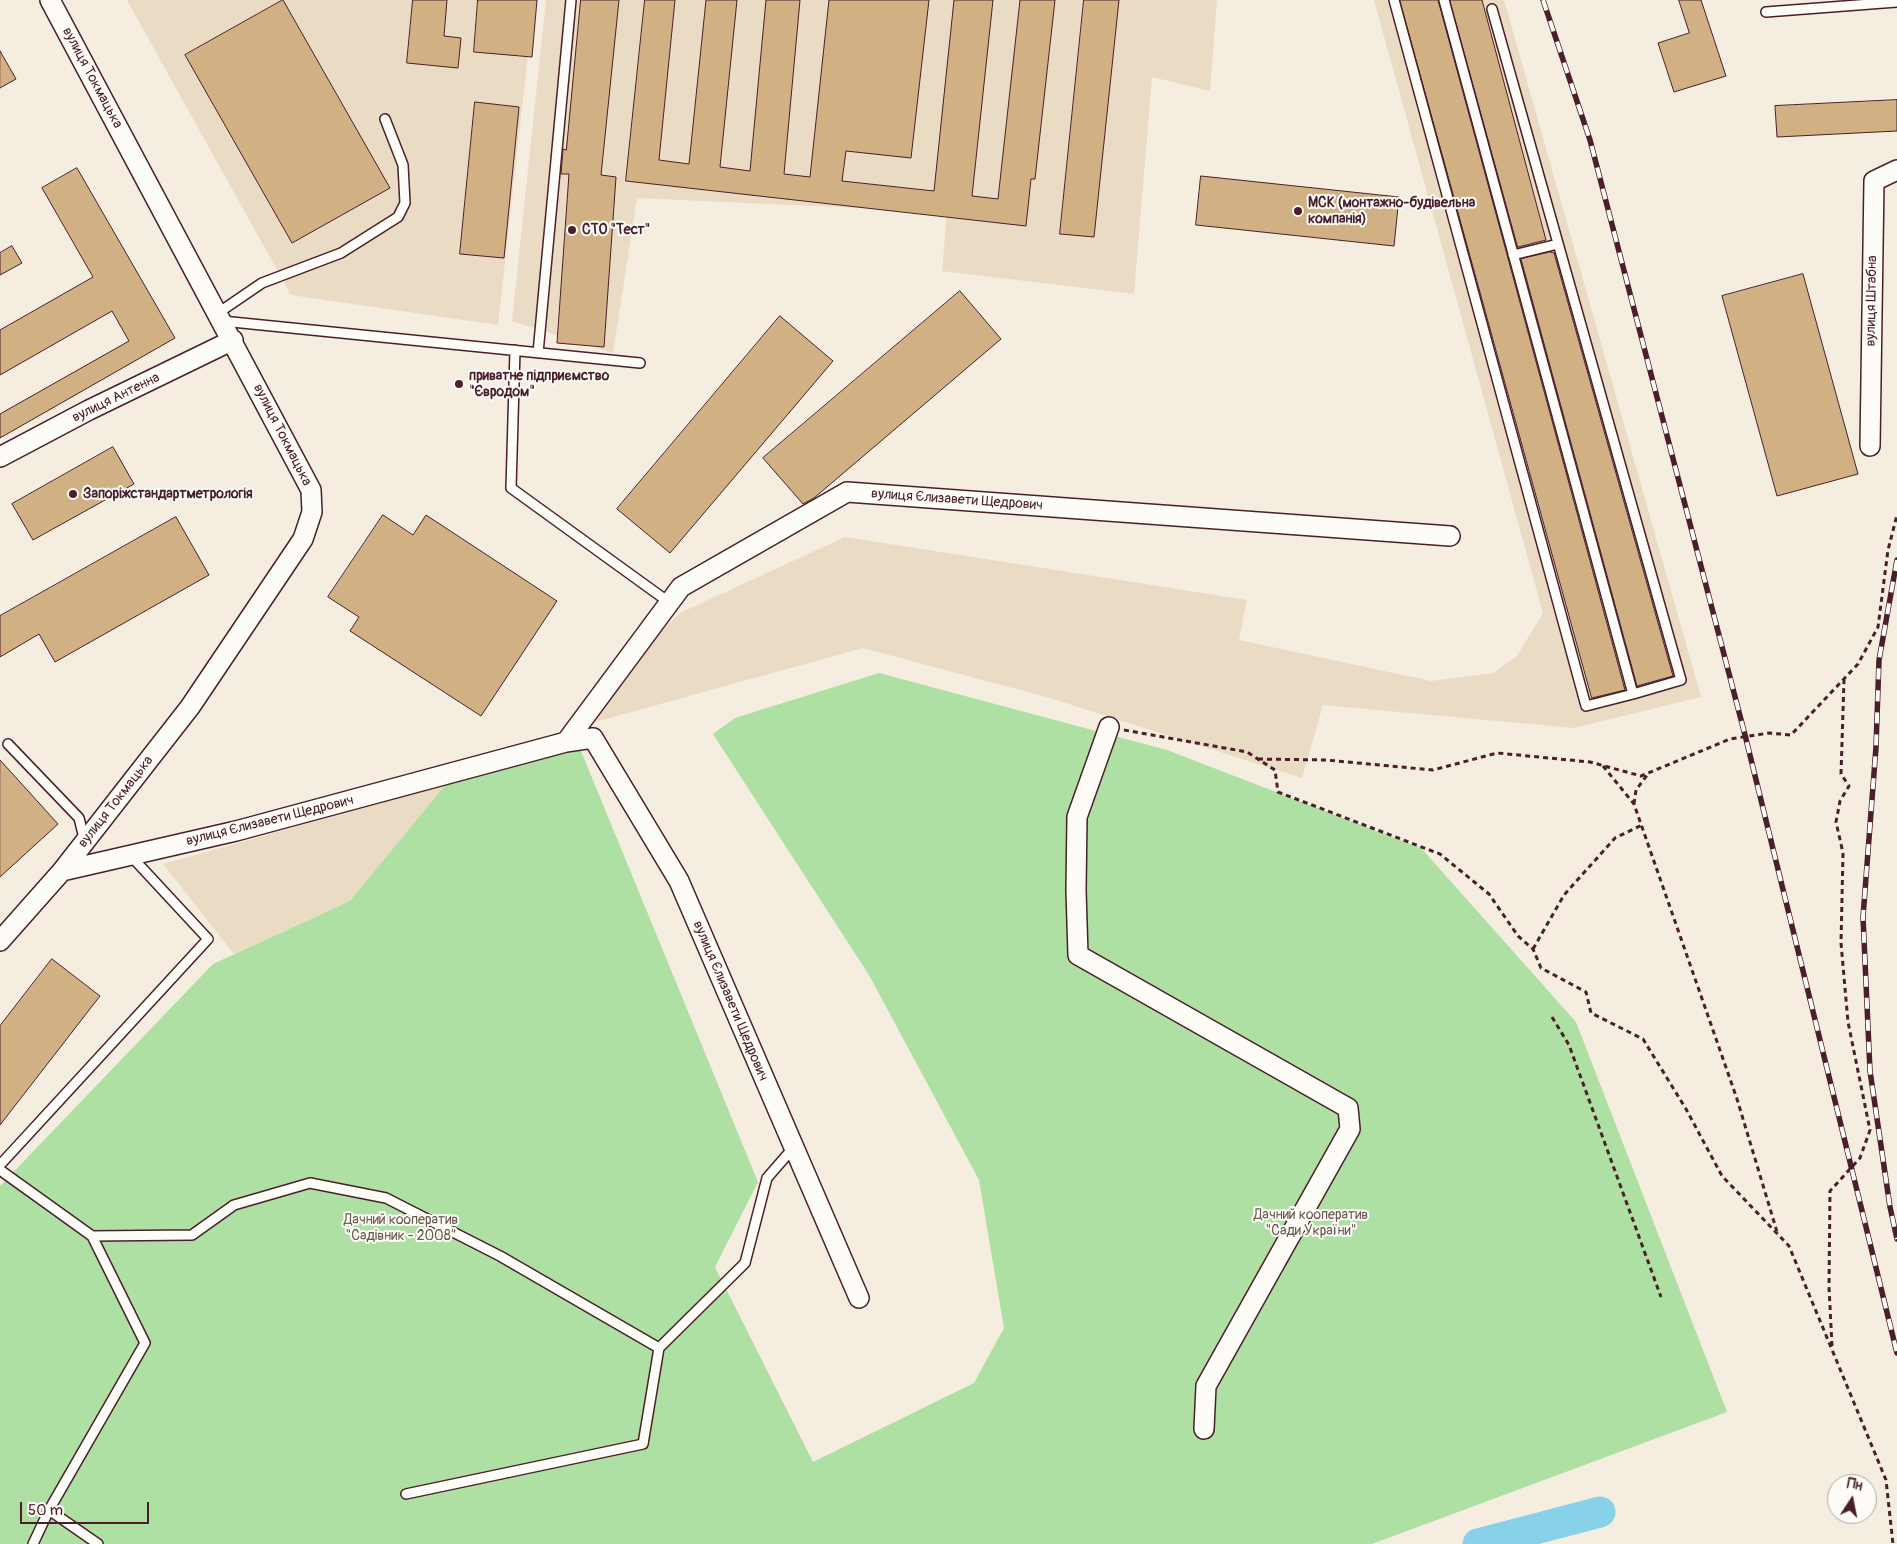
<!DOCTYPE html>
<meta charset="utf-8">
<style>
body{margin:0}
#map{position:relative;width:1897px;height:1544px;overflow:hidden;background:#f4ede0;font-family:Pangolin,sans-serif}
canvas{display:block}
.north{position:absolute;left:1827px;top:1474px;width:50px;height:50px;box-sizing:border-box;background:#fdfcf7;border:1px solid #b5a4a5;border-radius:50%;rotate:11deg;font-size:14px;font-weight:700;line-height:20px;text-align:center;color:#4a1f2b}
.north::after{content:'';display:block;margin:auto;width:18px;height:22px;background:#4a1f2b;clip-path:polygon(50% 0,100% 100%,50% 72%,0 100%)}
.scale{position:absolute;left:20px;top:1502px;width:129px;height:22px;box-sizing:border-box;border:2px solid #4a1f2b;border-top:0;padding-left:6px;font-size:15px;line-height:18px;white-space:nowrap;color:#4a1f2b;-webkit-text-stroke:4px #fdfcf7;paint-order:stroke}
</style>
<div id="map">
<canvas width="1897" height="1544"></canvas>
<div class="north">Пн</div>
<div class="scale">50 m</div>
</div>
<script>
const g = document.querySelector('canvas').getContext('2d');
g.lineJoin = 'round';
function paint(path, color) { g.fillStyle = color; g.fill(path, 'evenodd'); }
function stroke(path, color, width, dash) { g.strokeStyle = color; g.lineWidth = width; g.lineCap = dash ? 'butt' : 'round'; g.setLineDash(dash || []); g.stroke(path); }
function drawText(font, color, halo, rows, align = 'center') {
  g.font = font + ' Pangolin,sans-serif'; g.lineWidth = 4; g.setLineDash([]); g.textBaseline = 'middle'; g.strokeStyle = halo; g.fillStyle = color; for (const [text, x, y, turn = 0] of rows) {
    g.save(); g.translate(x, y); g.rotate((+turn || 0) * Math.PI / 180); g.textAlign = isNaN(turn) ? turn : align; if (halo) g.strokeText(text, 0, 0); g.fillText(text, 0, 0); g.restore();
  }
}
const built = new Path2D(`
 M127,0h407l-36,325 -207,-30z
 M546,0h671l-7,91 -58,-14 -18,217 -192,-23 5,-59 -310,-14 -24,155 -101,-32z
 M1374,0h130l197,697 -127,31 -251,-23 -21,73 -252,-80 -187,-50 -268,74 -5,-21 90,-88 165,-76 402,63 -8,40 192,41 62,-8 24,-17 26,-43z
 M453,783l-103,118 -116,53 -71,-90z`);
const green = new Path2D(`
 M879,673l288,77 254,98 155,174 151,390 -355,132h-1372v-358l213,-222 137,-63 107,-130 124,-20 177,431 -43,85 98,195 161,-79 30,-55 -25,-148 -110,-205 -156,-241 22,-16z`);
const river = new Path2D(`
 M1478,1544l122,-32`);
const building = new Path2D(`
 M283,0l107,188 -98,55 -107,-188z
 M413,0h34l-3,36 17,2 -3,30 -51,-5z
 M478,0h59l-5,57 -58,-5z
 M581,0h38l-18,175 15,2 -12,170 -47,-4 12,-169h-8l2,-25 3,1z
 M645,0h30l-16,160 30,4 17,-164h31l-17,167 30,4 16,-171h34l-16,174 26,3 19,-177h100l-18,158 -65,-7 -4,30 92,10 20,-191h39l-21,196 26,3 22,-199h35l-20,179h-4l-5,47 -400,-45z
 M1084,0h35l-25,237 -34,-3z
 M1400,0h38l187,690 -33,8z
 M1450,0h32l64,240 -28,7z
 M1679,0h22l25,76 -52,16 -16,-49 31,-10z
 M0,51l16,28 -16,9z
 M1897,100v31l-120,6 -2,-31z
 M475,102l44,5 -15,151 -44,-4z
 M77,168l98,170 -175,100v-24l129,-73 -17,-30 -112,64v-45l93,-53 -51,-89z
 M1201,176l198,21 -5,49 -198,-21z
 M12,246l10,17 -22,12v-22z
 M1550,252l4,1 119,423 -36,10 -116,-427z
 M1803,274l55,200 -81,22 -55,-200z
 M960,291l41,48 -187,159 -11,6 -40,-46z
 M780,316l53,45 -163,192 -53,-44z
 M113,447l21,37 -101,56 -21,-36z
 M383,515l30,20 13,-20 131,86 -76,115 -131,-85 9,-14 -31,-20z
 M176,517l33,58 -154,87 -16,-28 -39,23v-41z
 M0,760l58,64 -58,53z
 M52,959l48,37 -100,129v-99z`);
const path = new Path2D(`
 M1124,730l123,22 28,18 3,22 162,62 49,40 29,42 15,13 8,19 45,24 5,21 52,26 43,70 36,67 67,70 97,234 7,64
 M1258,759l68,1 107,10 64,-17 93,9 51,14 89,-37 39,-6 22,2 67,-71 20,-37 10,-77 9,-35
 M1603,766l31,38 103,295 41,136
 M1634,804l2,-14 12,-16
 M1533,949l31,-54 51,-57 27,-13
 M1552,1017l17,28 92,252
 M1832,1346l-3,-59 1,-96 30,-33 10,-28 -22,-108 -7,-79 2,-90 -7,-31 4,-21 9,-15 -8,-12 3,-94`);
const service = new Path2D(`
 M1394,0l192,706 47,-12 -189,-694
 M1492,9l189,671 -48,14
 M1766,12l131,-10
 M1513,255l45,-11
 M218,313l44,-30 79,-30 57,-36 7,-14 -2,-38 -18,-46
 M222,321l418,42
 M515,350l-4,138 159,115
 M538,353l33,-353
 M8,744l71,74 6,24
 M0,1165l208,-226 -78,-84
 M0,1170l92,66 53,107 -96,167
 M92,1236l100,-1 42,-30 76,-22 76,15 114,58 159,92 86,-85 22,-85 27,-31
 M406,1494l237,-50 16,-96
 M33,1544l16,-34 49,34`);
const minor = new Path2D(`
 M1870,446l4,-265 23,-11
 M0,457l89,-47 144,-70
 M1109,727l-32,90 -1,73 2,65 270,153 2,21 -144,257 -2,43
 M566,742l27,-4 86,143 180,417
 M62,871l174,-40 330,-89 115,-155 166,-95 603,44
 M0,941l62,-70 128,-164 113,-168 9,-27 -1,-22 -261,-490`);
const rail = new Path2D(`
 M1543,0l47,140 155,595 152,618
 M1897,560l-18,100 -3,87 -13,170 7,154 20,136 7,32`);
const markers = [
 [1298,211,5,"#4a1f2b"],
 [572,230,5,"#4a1f2b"],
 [459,384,5,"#4a1f2b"],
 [73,494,5,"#4a1f2b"]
];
const streetNames = [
 ["вулиця Токмацька",92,78,62],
 ["вулиця Штабна",1872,301,-89],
 ["вулиця Антенна",116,398,-26],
 ["вулиця Токмацька",282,435,63],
 ["вулиця Єлизавети Щедрович",957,500,4],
 ["вулиця Токмацька",116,802,-52],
 ["вулиця Єлизавети Щедрович",270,821,-14],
 ["вулиця Єлизавети Щедрович",730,1001,67]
];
const poiNames = [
 ["МСК (монтажно-будівельна",1308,203],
 ["компанія)",1308,219],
 ["СТО \"Тест\"",582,230],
 ["приватне підприємство",469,376],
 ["\"Євродом\"",469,392],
 ["Запоріжстандартметрологія",83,494]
];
const parkNames = [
 ["Дачний кооператив",1311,1215],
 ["\"Сади України\"",1311,1231],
 ["Дачний кооператив",401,1220],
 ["\"Садівник - 2008\"",401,1236]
];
paint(built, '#eadbc4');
paint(green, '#ade0a2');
stroke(river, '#88d2e9', 31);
paint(building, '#d1b084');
stroke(building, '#4a1f2b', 1);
stroke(service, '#4a1f2b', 12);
stroke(minor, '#4a1f2b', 22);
stroke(path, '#4a1f2b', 3, [5, 4]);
stroke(service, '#fdfcf7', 9);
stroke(minor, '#fdfcf7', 19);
stroke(rail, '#4a1f2b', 5.5);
stroke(rail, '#fdfcf7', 4, [11]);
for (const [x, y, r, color] of markers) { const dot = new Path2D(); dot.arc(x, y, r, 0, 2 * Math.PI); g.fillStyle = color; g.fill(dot); stroke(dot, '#fdfcf7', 2); }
drawText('14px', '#4a1f2b', '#fdfcf7', streetNames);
drawText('bold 14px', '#4a1f2b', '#fdfcf7', poiNames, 'left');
drawText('14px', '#68594f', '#fdfcf7', parkNames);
</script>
